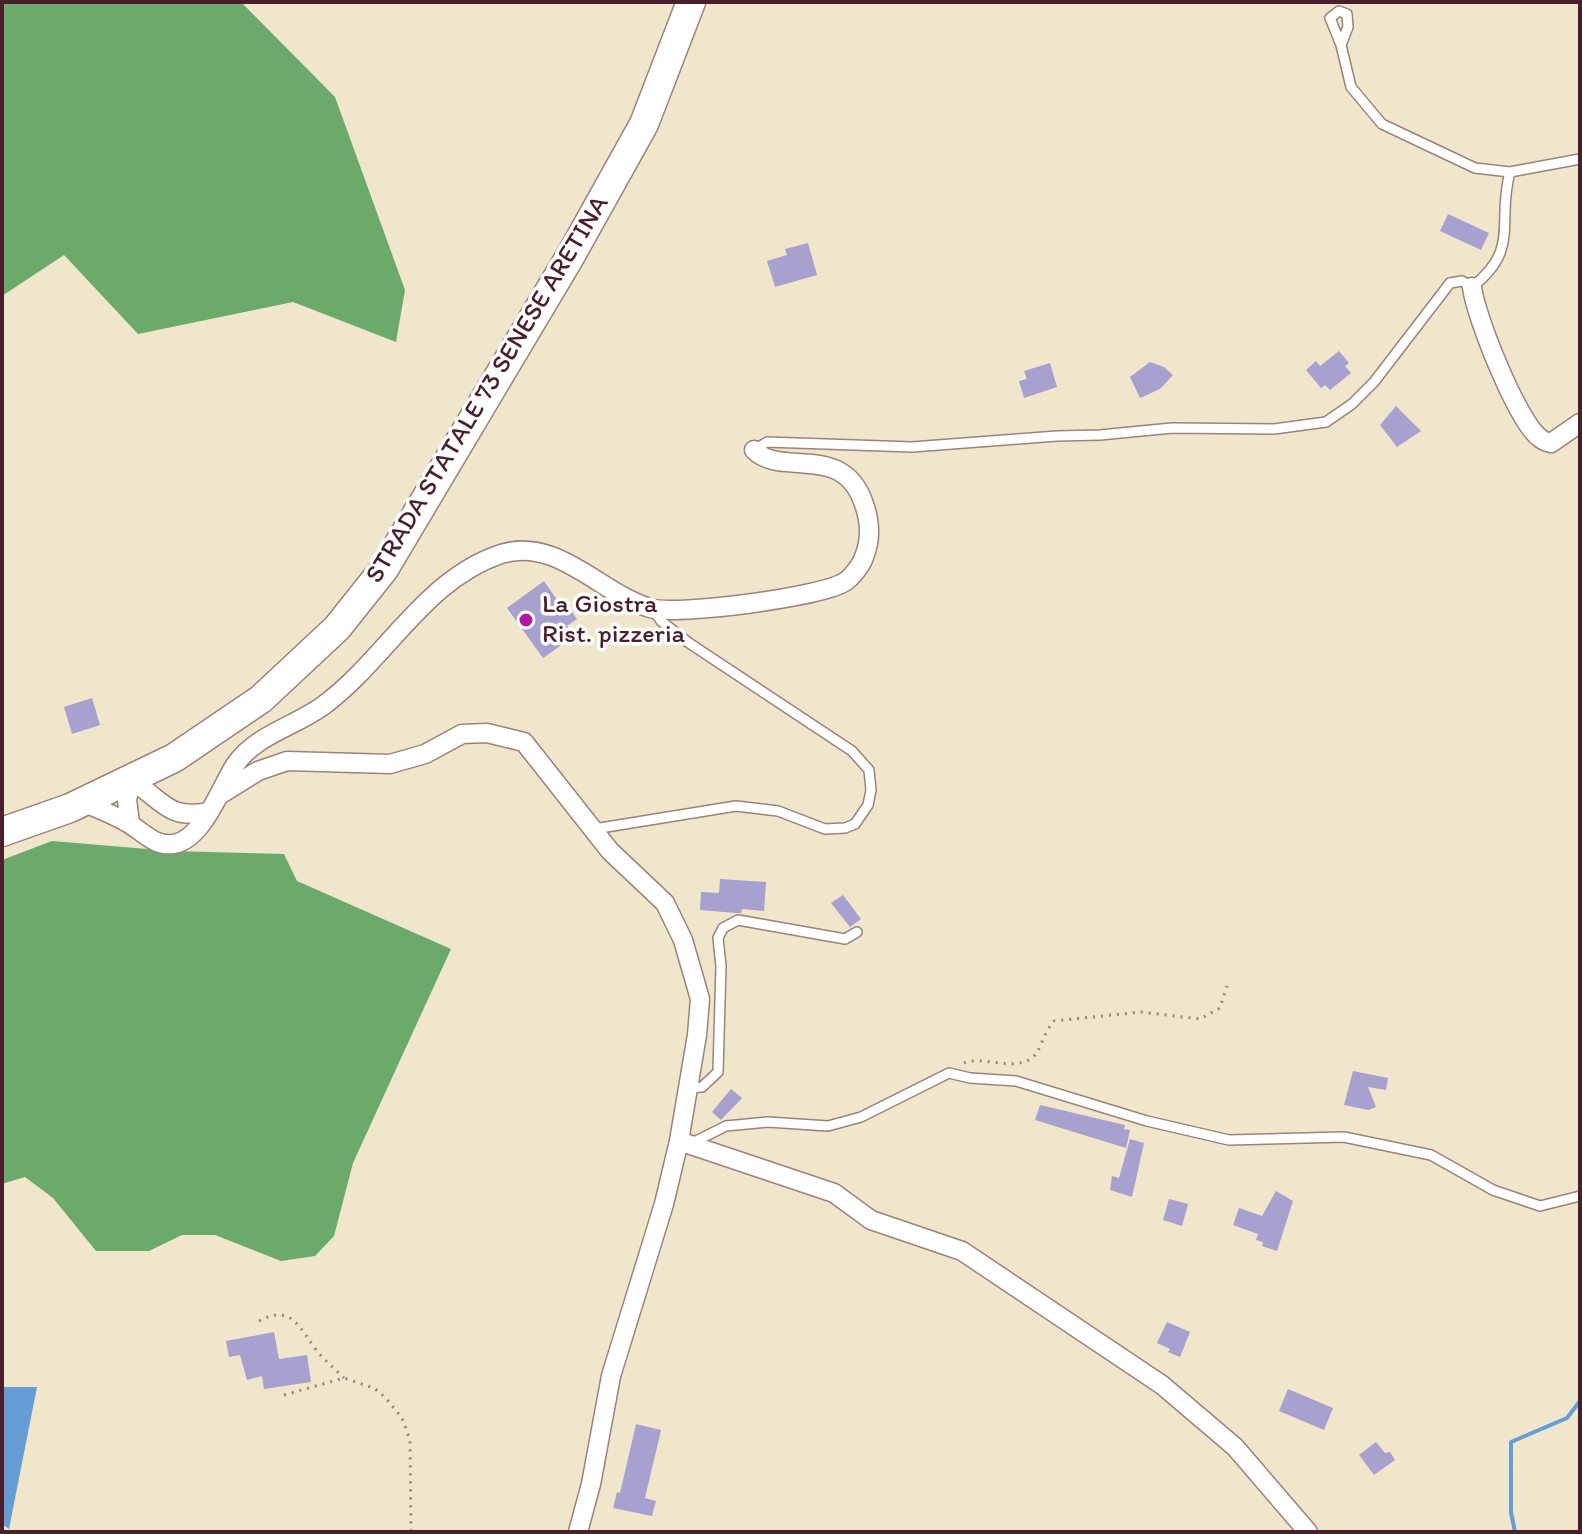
<!DOCTYPE html>
<style>
body{margin:0}
#map{position:relative;width:1582px;height:1534px;overflow:hidden;background:#efe6cb;font-family:Itim,sans-serif}
canvas{display:block}
.frame{position:absolute;inset:0;border:4px solid #4a1f2b;pointer-events:none}
</style>
<div id="map">
<canvas width="1582" height="1534"></canvas>
<div class="frame"></div>
</div>
<script>
const g = document.querySelector('canvas').getContext('2d');
g.lineJoin = 'round';
function paint(path, color) { g.fillStyle = color; g.fill(path, 'evenodd'); }
function stroke(path, color, width, dash) { g.strokeStyle = color; g.lineWidth = width; g.lineCap = dash ? 'butt' : 'round'; g.setLineDash(dash || []); g.stroke(path); }
function drawText(font, color, halo, rows, align = 'center') {
  g.font = font + ' Itim,sans-serif'; g.lineWidth = 7; g.setLineDash([]); g.textBaseline = 'middle'; g.strokeStyle = halo; g.fillStyle = color; for (const [text, x, y, turn = 0] of rows) {
    g.save(); g.translate(x, y); g.rotate((+turn || 0) * Math.PI / 180); g.textAlign = isNaN(turn) ? turn : align; if (halo) g.strokeText(text, 0, 0); g.fillText(text, 0, 0); g.restore();
  }
}
const forest = new Path2D(`
 M2,2h239l94,95 70,193 -9,52 -103,-40 -155,32 -74,-79 -62,41z
 M52,841l119,10 113,3 13,27 154,68 -98,214 -19,73 -19,20 -34,5 -66,-26h-33l-33,16h-53l-43,-53 -28,-21 -23,7v-324z`);
const water = new Path2D(`
 M2,1387h35l-28,142 -7,-5z`);
const stream = new Path2D(`
 M1515,1532l-4,-20v-70l56,-24 13,-17`);
const building = new Path2D(`
 M1448,214l41,19 -8,17 -41,-19z
 M808,243l9,32 -42,12 -8,-26 20,-6 -2,-6z
 M1339,351l10,12 -4,3 6,7 -21,17 -5,-5 -4,3 -15,-18 10,-9 4,5z
 M1150,362l14,5 9,8 -13,14 -20,9 -10,-21z
 M1050,363l7,24 -33,11 -5,-17 8,-2 -3,-8z
 M1396,406l25,25 -24,16 -17,-22z
 M544,581l14,20 4,-3 15,21 -10,7 7,10 -31,22 -36,-50z
 M92,698l8,27 -28,9 -8,-27z
 M720,879l46,3 -2,29 -22,-2 -1,4h-5l-36,-3 1,-18 18,1z
 M843,895l18,24 -11,8 -19,-24z
 M1353,1071l35,7 -2,12 -18,-3 8,20 -8,3 -24,-5z
 M731,1089l11,9 -21,22 -9,-8z
 M1040,1105l85,20 -1,4 6,1 -4,18 -91,-28z
 M1130,1139l14,4 -12,54 -22,-7 2,-14 7,2z
 M1276,1191l17,10 -16,50 -15,-5 1,-4 -7,-2 2,-6 -25,-9 6,-17 23,8z
 M1169,1199l19,5 -6,22 -19,-6z
 M1167,1322l23,10 -10,25 -12,-5 2,-3 -13,-6z
 M274,1332l5,27 28,-4 4,27 -47,7 -2,-13 -15,4 -7,-25 -11,2 -3,-16z
 M1288,1389l45,19 -9,22 -45,-19z
 M636,1424l25,6 -16,68 11,3 -4,15 -39,-8 4,-16 3,1z
 M1376,1442l9,11 5,-1 5,8 -21,15 -15,-20z`);
const path = new Path2D(`
 M964,1063c20,-8 48,9 68,-5 9,-7 11,-25 22,-37l87,-9 59,7 20,-11 7,-22
 M259,1321c33,-18 41,8 58,30 8,10 18,18 27,27
 M284,1395l60,-17 30,10 11,9 17,21 8,22 1,92`);
const lane = new Path2D(`
 M1341,45l7,-18 -1,-13 -8,-3 -9,7 11,27 10,42 31,37 93,44 35,4 70,-13
 M754,450l13,-8 145,5 145,-11 43,-1 72,-7 102,1 52,-7 26,-18 22,-22 76,-99 12,-2 10,6c49,-38 24,-64 38,-115
 M594,829l142,-23 42,5 47,18 20,-1 10,-4 13,-19 3,-15 -2,-20 -17,-19 -163,-108 -28,-22 -8,-12
 M688,1088l14,-1 16,-15 3,-106 -3,-28 5,-10 15,-8 107,19 12,-7
 M692,1143l34,-17 42,-4 60,4 33,-9 88,-44 21,5 46,3 131,40 82,19 115,-3 87,18 62,35 47,16 40,-10`);
const street = new Path2D(`
 M1472,287c3,28 46,136 68,151 3,3 7,4 11,5l29,-20
 M221,794l37,-23 29,-10 103,3 35,-10 37,-20 25,-1 37,9 86,109 55,52 18,37 17,59 -3,36 -18,106 -15,63 -53,172 -20,108 -13,48
 M82,802c15,6 30,12 44,20 16,8 27,25 48,22 29,-5 47,-57 61,-79 20,-30 61,-39 89,-60 62,-46 101,-126 177,-151 56,-18 100,40 149,54 26,8 175,-11 196,-27 6,-4 16,-17 18,-24 7,-17 6,-36 0,-53 -21,-63 -83,-26 -110,-54
 M130,823l-3,-23 4,-20c32,20 36,40 77,32
 M679,1141l155,52 37,27 91,31 200,134 73,62 73,85`);
const primary = new Path2D(`
 M2,832l68,-24 104,-50 87,-59 76,-71 47,-59 187,-314 73,-131 47,-122`);
const markers = [
 [526,620,8,"#b5179e"]
];
const streetNames = [
 ["STRADA STATALE 73 SENESE ARETINA",488,390,-59]
];
const poiNames = [
 ["La Giostra",542,605],
 ["Rist. pizzeria",542,635]
];
paint(forest, '#6caa6c');
paint(water, '#649ed4');
stroke(stream, '#649ed4', 4);
paint(building, '#a8a0ce');
stroke(lane, '#9c827b', 12);
stroke(street, '#9c827b', 21);
stroke(primary, '#9c827b', 31);
stroke(path, '#9c827b', 3, [2, 6]);
stroke(lane, '#fff', 9);
stroke(street, '#fff', 18);
stroke(primary, '#fff', 28);
for (const [x, y, r, color] of markers) { const dot = new Path2D(); dot.arc(x, y, r, 0, 2 * Math.PI); g.fillStyle = color; g.fill(dot); stroke(dot, '#fff', 3); }
drawText('26px', '#4a1f2b', '#fff', streetNames);
drawText('26px', '#4a1f2b', '#fff', poiNames, 'left');
</script>
